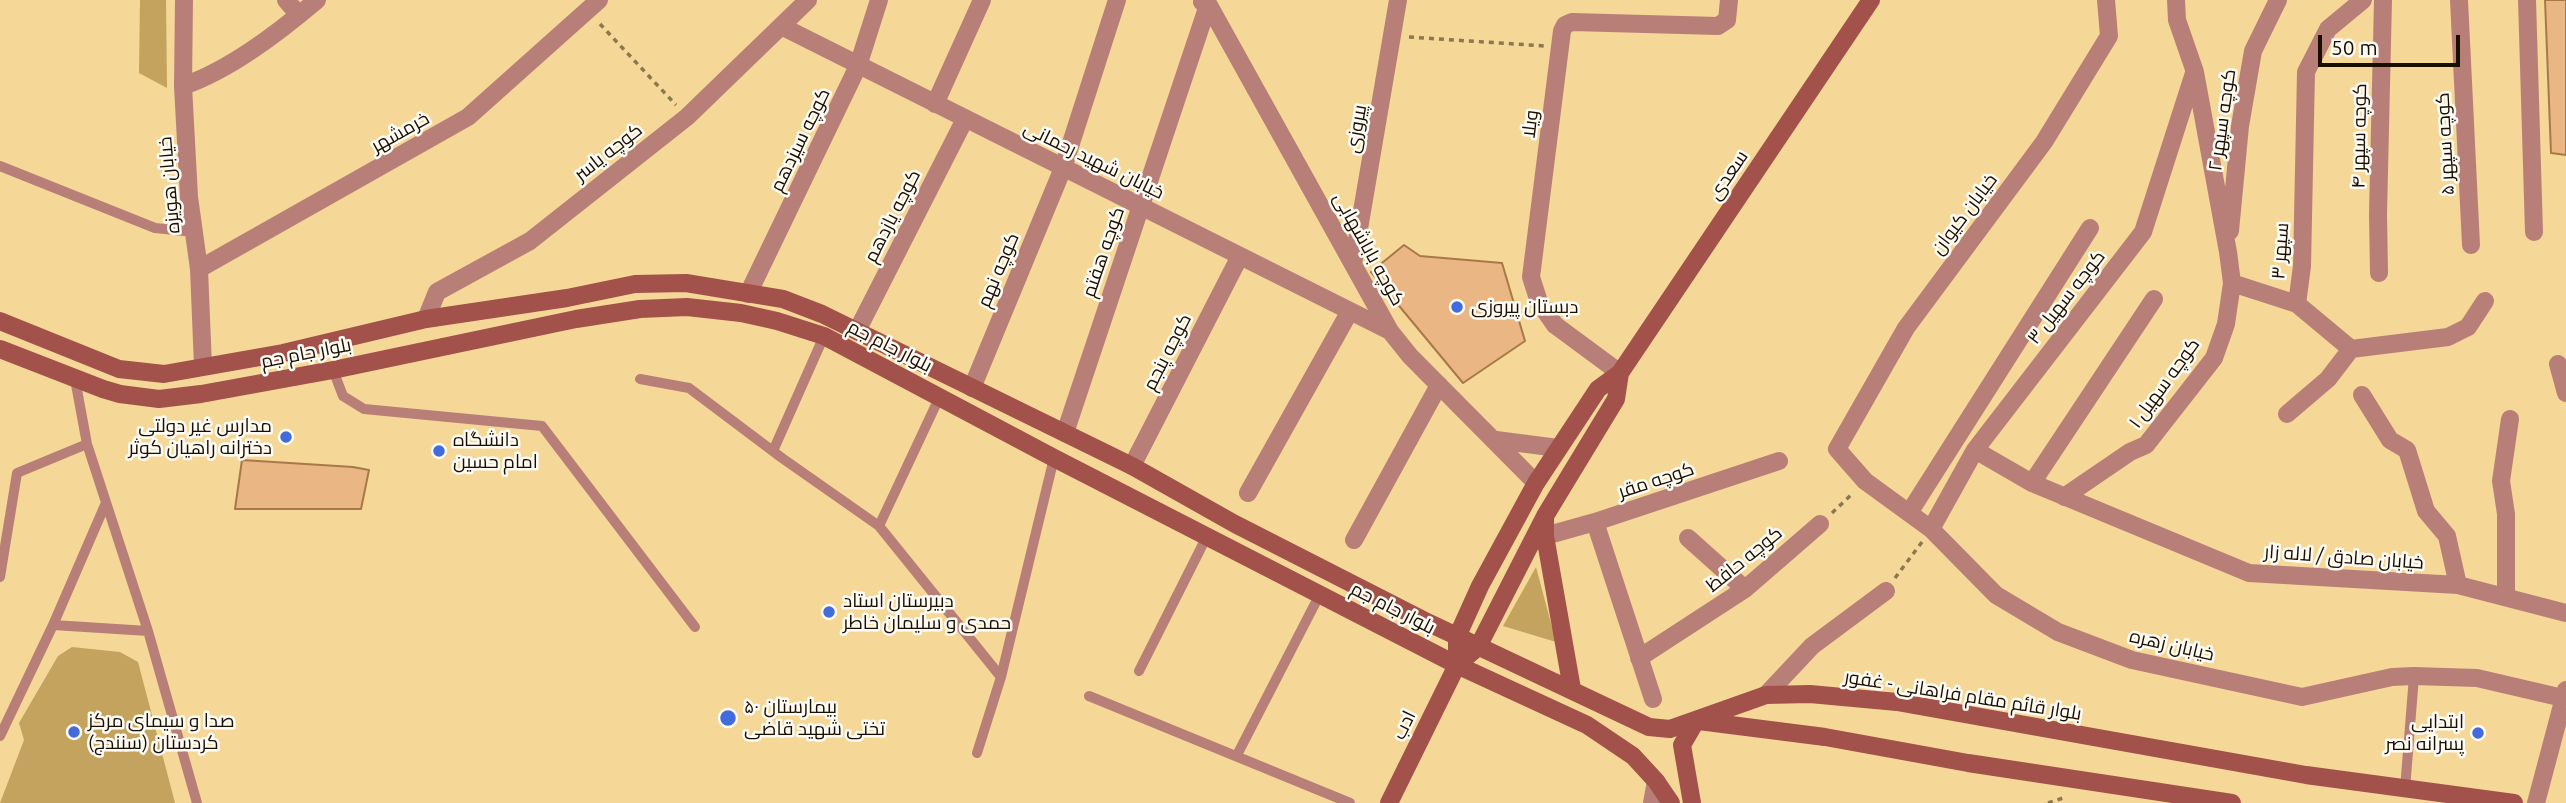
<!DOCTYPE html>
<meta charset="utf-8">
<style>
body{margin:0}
#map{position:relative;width:2566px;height:803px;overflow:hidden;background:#f5d797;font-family:Ubuntu,sans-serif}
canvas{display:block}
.scale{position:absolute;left:2318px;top:35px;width:142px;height:32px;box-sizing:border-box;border:4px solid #190f00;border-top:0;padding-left:9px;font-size:21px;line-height:24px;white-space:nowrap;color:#190f00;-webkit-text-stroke:5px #fefbf5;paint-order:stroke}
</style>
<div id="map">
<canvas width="2566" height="803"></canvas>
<div class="scale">50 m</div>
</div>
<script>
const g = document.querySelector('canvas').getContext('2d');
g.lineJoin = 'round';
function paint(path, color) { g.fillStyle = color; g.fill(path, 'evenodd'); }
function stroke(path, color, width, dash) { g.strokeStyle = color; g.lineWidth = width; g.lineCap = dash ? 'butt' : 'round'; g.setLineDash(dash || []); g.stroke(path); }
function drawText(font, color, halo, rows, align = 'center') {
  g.font = font + ' Ubuntu,Cairo,sans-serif'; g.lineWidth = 5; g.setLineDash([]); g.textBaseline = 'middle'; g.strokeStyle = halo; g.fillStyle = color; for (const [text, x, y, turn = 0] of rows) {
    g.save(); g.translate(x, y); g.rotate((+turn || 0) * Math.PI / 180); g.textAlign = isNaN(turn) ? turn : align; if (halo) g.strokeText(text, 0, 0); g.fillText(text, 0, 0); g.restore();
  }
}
const green = new Path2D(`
 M140,0h26l1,88 -28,-15z
 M1536,567l20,75 -53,-16z
 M72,647l48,5 18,10 37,141h-175l24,-63 -5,-17 39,-67z`);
const building = new Path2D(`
 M2545,0h21v155l-15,-2z
 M1404,245l16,11 82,7 23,78 -62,42 -92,-111z
 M242,460l111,7 16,3 -8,39h-126z`);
const path = new Path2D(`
 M600,24l76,81
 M1409,37l136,9
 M1832,513l20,-19
 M1895,578l27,-36
 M2048,803l18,-6`);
const lane = new Path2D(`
 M0,166l155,62 39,4
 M333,370l10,26 21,13 178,17 153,201
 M75,379l12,65 61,187 49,172
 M640,379l49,9 93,70 97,68 122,151
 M773,451l51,-115
 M879,526l61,-130
 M0,577l17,-104 70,-29
 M53,625l95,6
 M1139,671l68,-135
 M1089,696l261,107
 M0,736l53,-111 52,-120
 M977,753l24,-76 53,-219
 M1237,755l83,-161
 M2405,789l9,-113`);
const street = new Path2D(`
 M184,0l-1,86 6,111 10,72 4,97
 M286,0l13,15
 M1206,0l184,331 20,25 126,127
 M2106,0l3,36 -65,106 -138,186 -69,121 28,32 66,48 65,66 62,37 74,28 170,37 90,-20 22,-1 63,2 86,20
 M2459,0l12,245
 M2527,0l7,232
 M781,26l609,305
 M183,86c47,-16 96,-54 134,-86
 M935,104l47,-104
 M2230,231l10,-105 13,-75 25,-51
 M1353,264l45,-264
 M199,269l269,-152 131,-117
 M2379,273l-1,-59 5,-214
 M2232,283l65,21 54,45 97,-12 20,-10 17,-26
 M748,294l110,-228 21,-66
 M2297,304l5,-38 4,-194 22,-43 35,-29
 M426,319l11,-27 93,-51 157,-124 121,-117
 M857,331l108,-212
 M2558,364l8,29
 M1620,373l-65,-48 -16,-23 -8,-25 31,-246 3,-6 7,-3 146,4 9,-6 2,-20
 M972,388l91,-220 54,-168
 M2362,395l28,45 17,10 19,61 21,25 11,49
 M2287,414l41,-35 23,-30
 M1065,433l143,-428 -6,-3
 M1496,440l62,8
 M1975,450l57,33 217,90 209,12 108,28
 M1132,466l108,-210
 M2032,483l122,-184
 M1248,493l102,-182
 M2064,497l66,-45 16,-7 68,-87 12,-34 6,-41 -4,-31 -33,-180 -18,-52 -1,-20
 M1909,513l181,-285
 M1595,522l58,177
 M1931,529l44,-79 168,-218 51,-159
 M1545,536l50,-14 184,-61
 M1688,538l57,51
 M1354,540l85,-155
 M2506,597v-83l-5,-33 9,-62
 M1639,658l106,-69 75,-65
 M1766,695l46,-49 74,-55
 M1652,803l4,-22
 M2536,803l30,-113`);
const secondary = new Path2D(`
 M0,321l119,48 45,5 119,-21 143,-34 141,-21 68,-14 51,-1 97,16 39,15 310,152 103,58 194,99 220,104 21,2 96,-34 44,-1 87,8 409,73 208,28
 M0,349l103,40 17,5 39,5 42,-5 132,-24 243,-51 64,-10 47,-2 54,6 36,8 47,15 230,122 403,207 130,60 46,31 23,25 15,22
 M1545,517v19l27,153
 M1457,665v-28l23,-51 56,-103 62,-94 22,-16 251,-373
 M1699,721l126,16 143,26 264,40
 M1389,803l68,-138 21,-18 67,-131 71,-117 4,-26
 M1692,803l-10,-58 14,-24`);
const markers = [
 [1457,307,7,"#426bdd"],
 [286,437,7,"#426bdd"],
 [439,451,7,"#426bdd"],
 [829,612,7,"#426bdd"],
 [728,718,9,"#426bdd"],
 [74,732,7,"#426bdd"],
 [2478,733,7,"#426bdd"]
];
const streetNames = [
 ["کوچه سپهر ۲",2222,120,-82],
 ["ویلا",1530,124,-83],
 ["پیروزی",1356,129,-80],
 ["خرمشهر",400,132,-29],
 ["کوچه سپهر ۴",2359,136,-89],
 ["کوچه سیزدهم",800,140,-64],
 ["کوچه سپهر ۵",2445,144,-93],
 ["کوچه یاسر",608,152,-38],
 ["خیابان شهید رحمانی",1094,160,26],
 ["سعدی",1728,175,-56],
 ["خیابان هویزه",169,185,-95],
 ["خیابان کیوان",1964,214,-53],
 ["کوچه یازدهم",892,216,-63],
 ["کوچه باباشهابی",1369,249,61],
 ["سپهر ۳",2280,251,-86],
 ["کوچه هفتم",1103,252,-71],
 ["کوچه نهم",998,270,-67],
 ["کوچه سهیل ۳",2066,297,-52],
 ["بلوار جام جم",890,346,27],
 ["کوچه پنجم",1167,352,-63],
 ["بلوار جام جم",306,353,-11],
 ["کوچه سهیل ۱",2164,383,-54],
 ["کوچه مقر",1656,480,-18],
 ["خیابان صادق / لاله زار",2344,557,4],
 ["کوچه حافظ",1744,559,-39],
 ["بلوار جام جم",1393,608,27],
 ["خیابان زهره",2172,645,13],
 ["بلوار قائم مقام فراهانی - غفور",1963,695,9],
 ["ادب",1404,725,-64]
];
const poiNames = [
 ["دبستان پیروزی",1471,307],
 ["مدارس غیر دولتی",272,426,"right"],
 ["دخترانه راهیان کوثر",272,448,"right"],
 ["دانشگاه",453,440],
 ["امام حسین",453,462],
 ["دبیرستان استاد",843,601],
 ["حمدی و سلیمان خاطر",843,623],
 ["بیمارستان ۵۰",744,707],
 ["تختی شهید قاضی",744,729],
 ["صدا و سیمای مرکز",88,721],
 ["کردستان (سنندج)",88,743],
 ["ابتدایی",2464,722,"right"],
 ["پسرانه نصر",2464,744,"right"]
];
paint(green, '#c3a35d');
paint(building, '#e9b684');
stroke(building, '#a87948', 2);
stroke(path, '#8c784f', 3.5, [5, 5]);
stroke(lane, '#b87f79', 10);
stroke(street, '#b87f79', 18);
stroke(secondary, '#a2514b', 18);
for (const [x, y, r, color] of markers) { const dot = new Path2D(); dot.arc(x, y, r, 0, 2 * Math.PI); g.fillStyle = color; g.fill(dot); stroke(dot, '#fefbf5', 2.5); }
drawText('19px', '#190f00', '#fefbf5', streetNames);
drawText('19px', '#190f00', '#fefbf5', poiNames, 'left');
</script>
